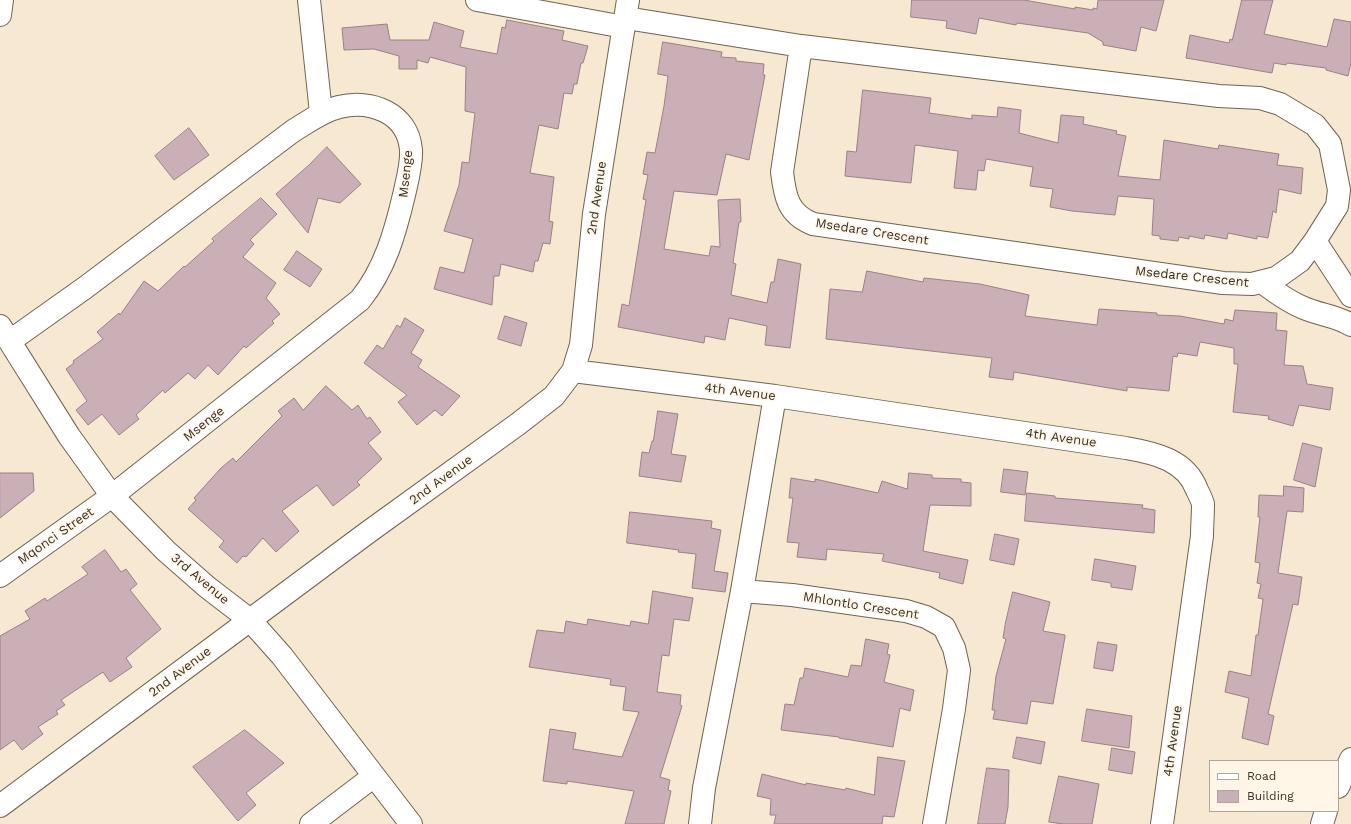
<!DOCTYPE html>
<style>
body{margin:0}
#map{position:relative;width:1351px;height:824px;overflow:hidden;background:#f7e8d1;font-family:"Work Sans",sans-serif}
canvas{display:block}
.legend{position:absolute;left:1209px;top:760px;width:130px;height:52px;box-sizing:border-box;background:#fff6e8;border:1px solid #afa79b;margin:0;padding:5px 7px;list-style:none;font-size:12px;color:#363027}
.legend li{display:flex;align-items:center;gap:8px;height:20px}
.legend b{width:20px;border:1px solid #afa79b}
</style>
<div id="map">
<canvas width="1351" height="824"></canvas>
<ul class="legend">
<li><b style="height:5px;background:#fff"></b>Road</li>
<li><b style="height:11px;background:#cbafb7"></b>Building</li>
</ul>
</div>
<script>
const g = document.querySelector('canvas').getContext('2d');
g.lineJoin = 'round';
function paint(path, color) { g.fillStyle = color; g.fill(path, 'evenodd'); }
function stroke(path, color, width, dash) { g.strokeStyle = color; g.lineWidth = width; g.lineCap = dash ? 'butt' : 'round'; g.setLineDash(dash || []); g.stroke(path); }
function drawText(font, color, halo, rows, align = 'center') {
  g.font = font + ' "Work Sans",sans-serif'; g.lineWidth = 3.5; g.setLineDash([]); g.textBaseline = 'middle'; g.strokeStyle = halo; g.fillStyle = color; for (const [text, x, y, turn = 0] of rows) {
    g.save(); g.translate(x, y); g.rotate((+turn || 0) * Math.PI / 180); g.textAlign = isNaN(turn) ? turn : align; if (halo) g.strokeText(text, 0, 0); g.fillText(text, 0, 0); g.restore();
  }
}
const building = new Path2D(`
 M912,0h112l51,9v-2l18,3v-2l4,1 1,-9h66l-8,31 -15,-4 -5,24 -33,-6v-3l-15,-9 -71,-10 -1,2 -37,-7 -3,16 -30,-6 1,-7 -36,-4z
 M1242,0h31l-9,34 63,13 7,-28 17,3v41l-3,13 -22,-6v-2l-39,-5 -1,2 -12,-2 -2,10 -86,-15 4,-23 39,8 1,-4 2,1z
 M507,20l57,11 -2,9 26,6 -5,17h-2l-4,21h-3l-2,10 -8,-1 -6,36 -19,-4 -9,48 24,4 -5,44 4,1 -3,22 -7,-1 -5,18h-3l-2,11 -32,-8 -2,12h-5l-2,29 -58,-16 6,-22 24,6 9,-34 -29,-8 15,-46 3,-23 7,1 6,-50 -10,-2 1,-44 -36,-10 -2,6 -11,-3v9h-18v-13l-25,-7 -30,1 -2,-22 45,-4 3,16h39l5,-18 30,9 -4,16 37,7 5,-27 3,1z
 M663,42l59,10 -1,5 15,1v3l28,3 -1,11h2l-16,85 -23,-6 -9,41 -43,-4 -10,58 45,7 2,-10 9,1 -2,-47 22,-1 1,23h-2l-6,41 3,1 -5,31 36,8 4,-21h3l4,-23 23,5 -11,84 -25,-3 2,-19 -38,-8 -4,22 -20,-4 -1,7 -86,-16 4,-23 7,2 17,-106 -3,-1 5,-24 -5,-1 4,-22 8,1 9,-47 4,-30 -10,-2z
 M863,90l68,8 -2,15 43,6v-4l25,2 1,-10 23,3 -2,23 39,10 3,-28 23,2 -1,7 34,7 -1,3 10,2 -8,40 42,4 4,-40 54,9 1,-4 60,9 -2,11 26,3 -2,26 -22,-5 -3,24 -3,-2 -5,27 -11,-2v3l-29,-6 -1,6 -22,-4 -1,4 -15,-3v3l-10,-2 -1,4 -18,-2v-3l-8,-1 2,-36 -36,-3 -3,19 -43,-4 -22,-4 3,-18 -23,-3 3,-19 -47,-8 -2,12 -6,-1 -2,20 -22,-2 4,-37 -43,-6 -4,38 -66,-7 2,-25 9,1z
 M189,128l20,27 -35,25 -19,-24z
 M327,147l34,37 -21,19 -22,-5 -10,35 -32,-39 33,-29z
 M261,198l16,16 -27,26 4,4 -11,13 33,26 -10,15 14,16 -8,7 2,2 -28,25 -2,-2 -26,29 -10,-10 -13,14 -7,-6 -23,20 -2,-3 -27,25 3,4 -20,16 -17,-21 -14,11 -12,-15 11,-9 -21,-32 8,-6 -1,-2 30,-22 -6,-7 22,-19 1,2 24,-34 14,10 26,-25 1,1 29,-26 -2,-2z
 M297,251l25,18 -12,18 -26,-17z
 M867,271l56,11 1,-4 56,6 49,11 -4,21 72,9 2,-16 58,4v2l23,1 44,8 1,-5 8,2 2,-11 42,3 -1,17 11,1 -3,34 19,1 4,18 26,4 -3,22 -31,-5 -6,21 -25,-7 1,-3 -36,-4 5,-48h-4v-16l-34,-6 -3,14 -19,-3 -1,4 -4,-1 -4,35 -42,-4v4l-113,-19 -1,8 -24,-3 3,-19 -166,-19 4,-50 32,3z
 M505,316l22,7 -6,23 -23,-7z
 M405,318l19,12 -13,23 11,7 -4,7 42,29 -18,20 -7,-6 -18,15 -19,-23 9,-7 -43,-32 13,-18 6,4 14,-24 3,2z
 M326,386l26,24 6,-5 9,14 3,-2 11,15 -13,11 14,16 -25,23 3,3 -27,21 -16,-21 -35,26 17,20 -23,21 -13,-14 -17,19 -3,-1 -6,7 -18,-16 5,-6 -36,-32 8,-9 -2,-2 27,-30 12,-10 3,4 46,-46 -4,-5 16,-13 9,12z
 M658,411l20,3 -7,40 15,2 -5,26 -42,-6 3,-24 7,1 3,-12h1z
 M1303,443l19,5 -7,39 -21,-7z
 M1004,469l24,3 -3,23 -24,-3z
 M0,473h33l1,18 -34,27z
 M909,473l23,2v3l29,1v3l10,1v23l-41,-1 -7,46 45,9 -5,24 -24,-6 1,-5 -58,-12 2,-7 -57,-5 -1,11 -29,-3 2,-14 -12,-1 6,-44h-4l2,-20 24,4v-3l63,14 4,-12 25,8z
 M1284,486l20,2 -1,24 -16,-1 -9,62 24,4 -4,28 -5,-1 -25,110 6,2 -6,29 -26,-7 7,-40 -24,-6 4,-21 22,5 5,-41h2l5,-36 -5,-1 3,-14 -4,-1 3,-20 -5,-1 5,-45h-2l1,-22 24,1z
 M1027,493l28,3v2l88,7 -1,3 13,2 -1,23 -129,-12z
 M630,512l82,9 -1,7 10,2 -7,41 14,2 -3,19 -33,-4 4,-34 -18,-2 1,-2 -52,-7z
 M995,534l24,5 -5,26 -24,-5z
 M105,550l16,22 5,-3 11,15 -7,6 31,39 -35,29 6,9 -22,15 -7,-10 -42,28 4,5 -9,6 2,3 -20,13 5,7 -21,16 -8,-10 -14,10v-114l30,-17 -5,-8 20,-13 2,3 41,-27 -6,-7z
 M1095,559l41,7 -4,24 -21,-3v-4l-19,-3z
 M653,591l40,7 -4,23 -15,-2 -5,37 -7,-1 -5,37 24,3 -1,10 2,1 -22,71 10,3 -2,10 3,1 -7,33h-39l9,-33 -67,-10v3l-24,-3 7,-52 26,4 -3,16 49,8 17,-45 -16,-2 3,-23 -16,-2 1,-6 -82,-12 8,-37 27,3 2,-12 21,4 1,-6 42,7 1,-5 17,3z
 M1013,592l37,10 -7,29 22,4v2l-12,67 -22,-3 -4,23 -34,-5 2,-9h-3l4,-34 10,-37 -3,-1 2,-13z
 M866,639l23,5 -2,10 3,1 -6,27 30,8 -4,21 -10,-3 -7,39 -54,-9v-1l-58,-7 4,-26 9,1 6,-27h3l2,-10 43,9 3,-12 10,1z
 M1098,642l19,3 -4,26 -19,-3z
 M1087,709l45,7 -3,32 -47,-7z
 M245,730l39,33 -38,30 10,12 -18,16 -45,-54z
 M1017,737l28,5 -4,22 -28,-6z
 M1112,748l23,4 -3,22 -23,-4z
 M878,757l27,4 -11,56 -11,-1 -1,8h-108l2,-9h-6l1,-16 -14,-3 5,-22 44,11v-2l39,7 1,-2 28,7z
 M987,768l22,2 -1,37 -3,17h-27z
 M1059,776l40,8 -7,40h-29l-14,-2z`);
const minor = new Path2D(`
 M309,0l12,113
 M477,0l147,27
 M0,15l2,-15
 M626,18l175,28 418,50 41,2 20,6 35,21 15,19 9,46 -2,16 -22,35 -15,20 -24,17 -24,6 -29,-1 -410,-59c-25,-10 -28,-27 -31,-52l19,-126
 M1315,241l36,55
 M1262,282c13,10 27,20 42,26 16,7 33,8 47,17
 M0,326l69,110 43,60 54,55 41,36 43,33 32,36 129,168
 M573,371l202,25 351,52c29,5 60,12 71,42 2,4 5,10 6,14 0,11 -1,22 -1,32l-40,288
 M0,576l112,-80 248,-196c25,-31 35,-67 44,-105 3,-14 8,-31 7,-45 -3,-37 -40,-51 -72,-43 -17,4 -31,15 -46,24l-207,156 -76,54
 M742,591l50,4 114,16 20,6 18,10 10,21 5,22 -5,39 -20,115
 M1338,787l13,-28
 M0,806l367,-273 151,-109 36,-28 19,-25 8,-26 13,-131 34,-214
 M311,824l63,-48
 M700,824l4,-36 38,-197 33,-195
 M1322,824l4,-13`);
const streetNames = [
 ["Msenge",406,174,-84],
 ["2nd Avenue",597,198,-82],
 ["Msedare Crescent",872,232,9],
 ["Msedare Crescent",1192,277,6],
 ["4th Avenue",740,392,7],
 ["Msenge",204,424,-38],
 ["4th Avenue",1061,438,8],
 ["2nd Avenue",441,480,-36],
 ["Mqonci Street",56,536,-35],
 ["3rd Avenue",200,579,40],
 ["Mhlontlo Crescent",861,606,9],
 ["2nd Avenue",180,672,-37],
 ["4th Avenue",1173,741,-82]
];
paint(building, '#cbafb7');
stroke(building, '#9b8088', 1);
stroke(minor, '#716450', 24);
stroke(minor, '#fff', 22);
drawText('13px', '#363027', '#fff6e8', streetNames);
</script>
